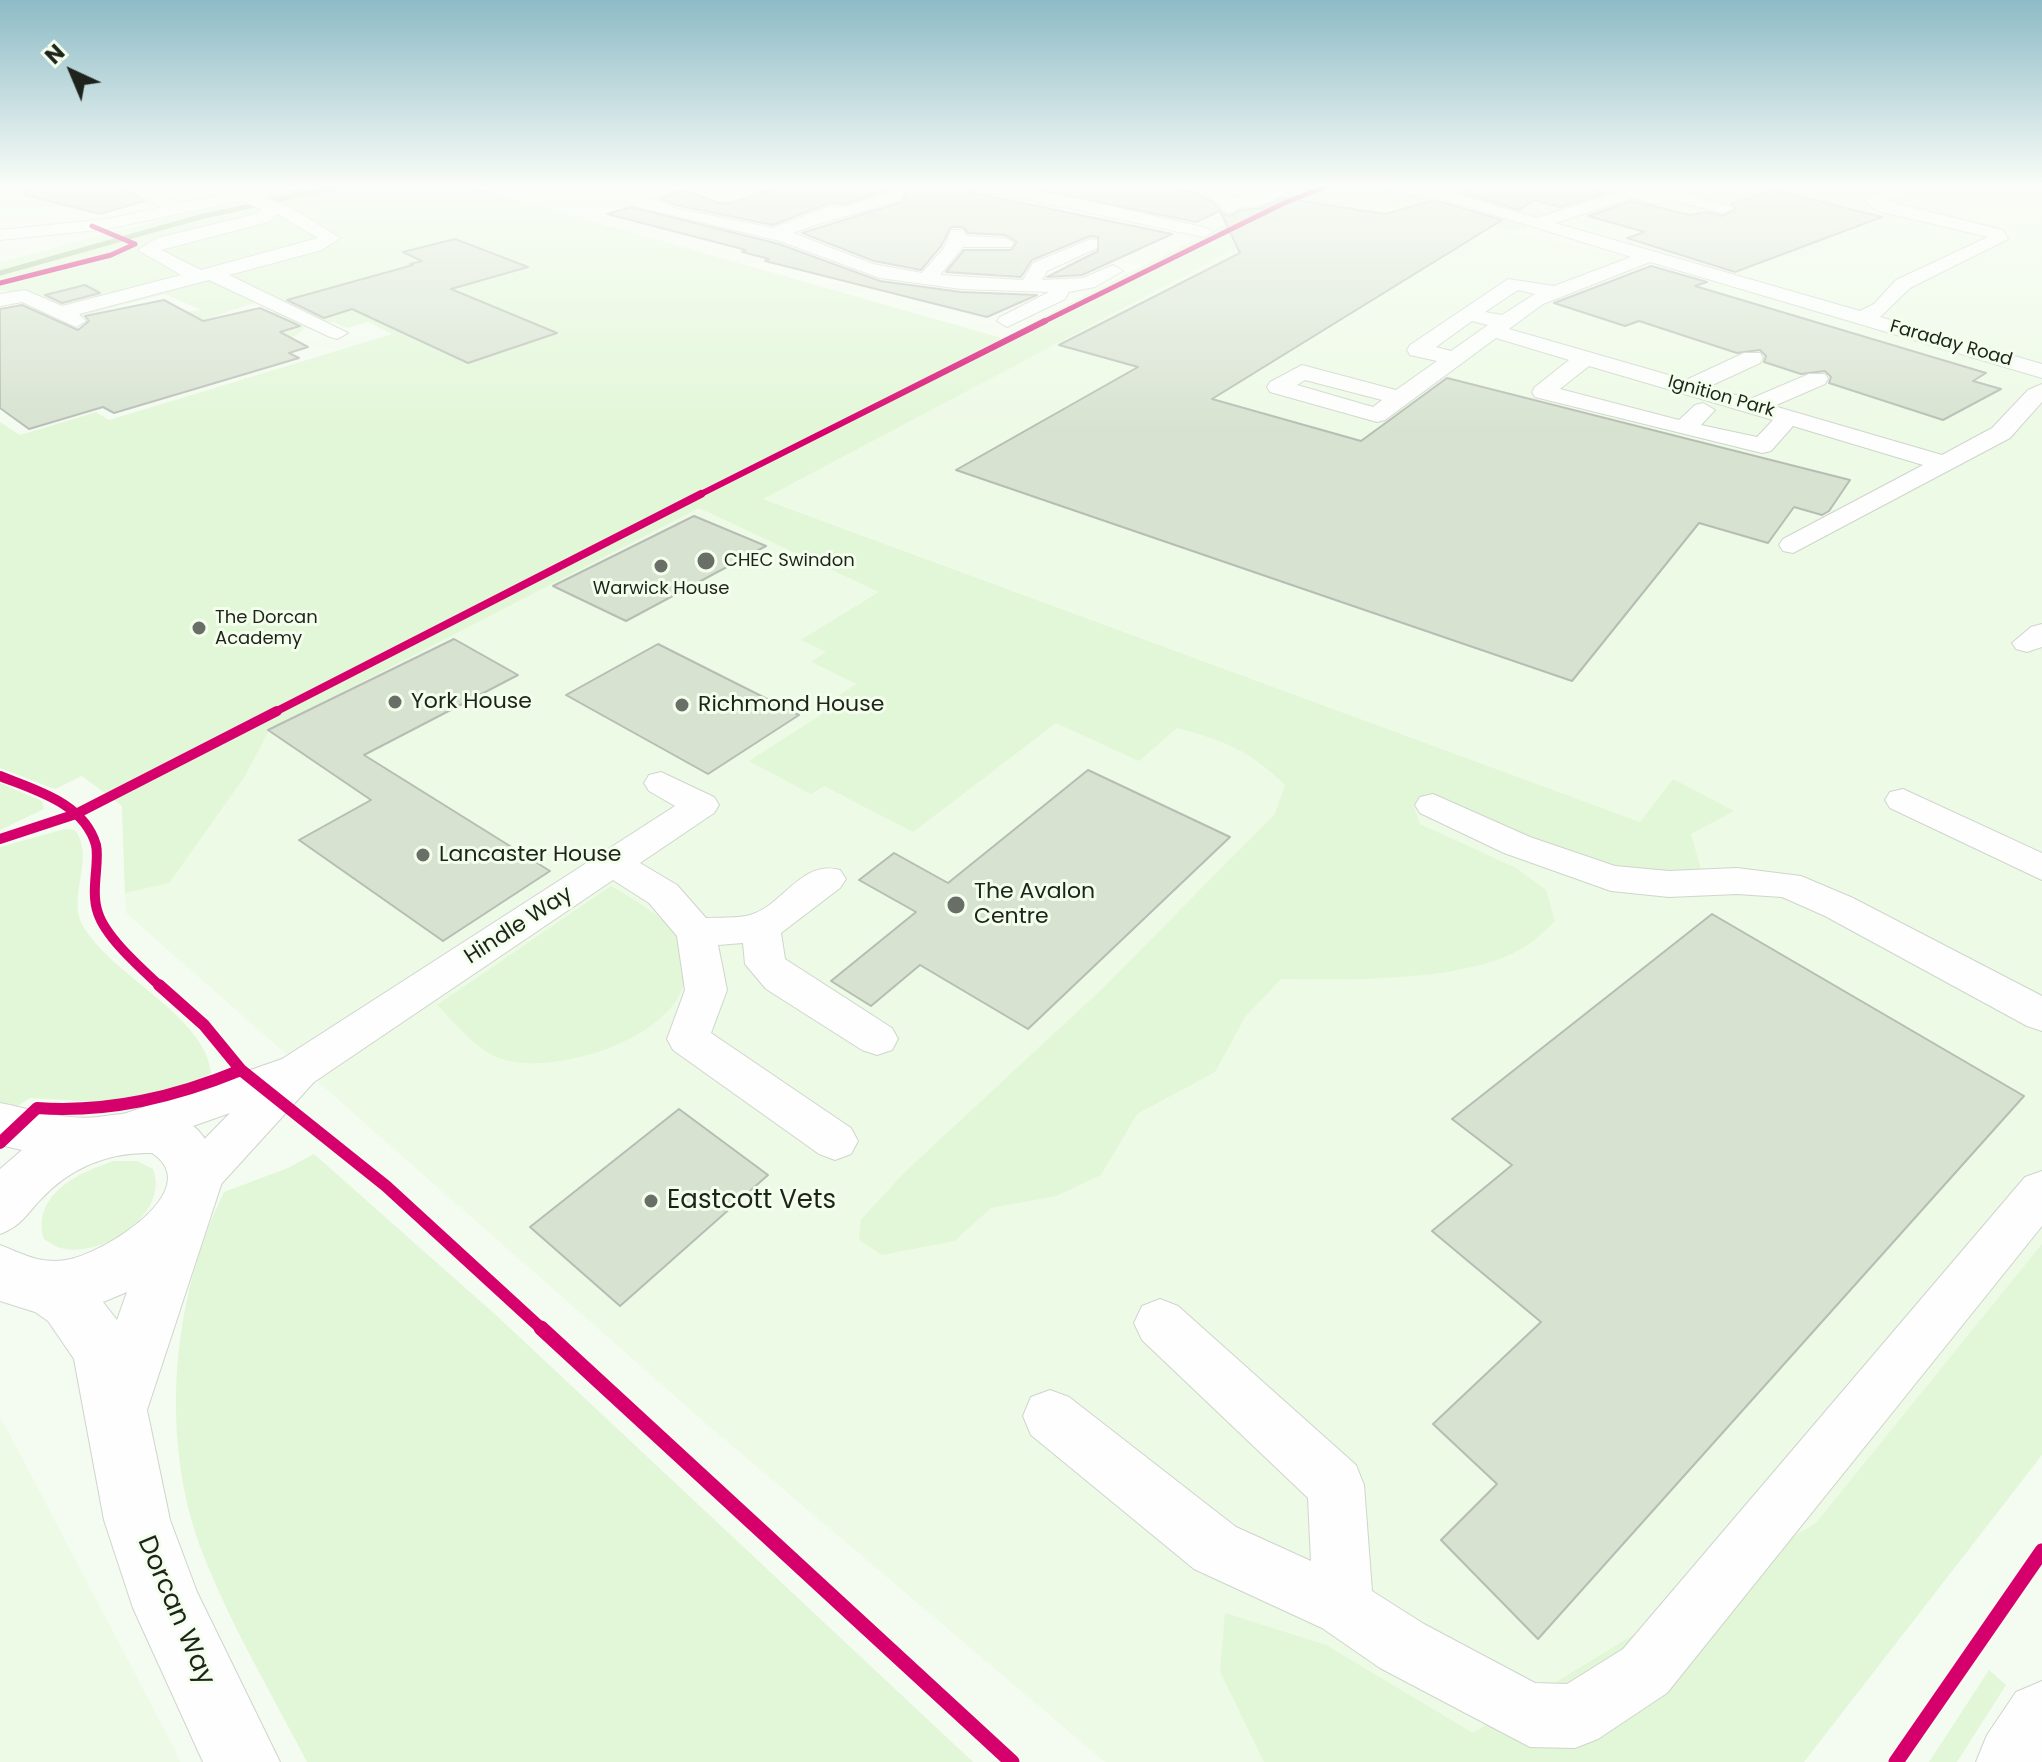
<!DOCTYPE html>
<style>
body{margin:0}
#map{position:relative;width:2042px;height:1762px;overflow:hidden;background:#f4fbf0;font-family:Poppins,sans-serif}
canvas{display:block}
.north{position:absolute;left:32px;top:32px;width:80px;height:80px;-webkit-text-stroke:6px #f3ffec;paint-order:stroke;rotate:316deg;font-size:22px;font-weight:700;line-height:32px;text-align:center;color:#1e231b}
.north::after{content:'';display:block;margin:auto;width:28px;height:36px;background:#1e231b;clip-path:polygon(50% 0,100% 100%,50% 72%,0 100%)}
</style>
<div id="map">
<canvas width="2042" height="1762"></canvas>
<div class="north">N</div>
</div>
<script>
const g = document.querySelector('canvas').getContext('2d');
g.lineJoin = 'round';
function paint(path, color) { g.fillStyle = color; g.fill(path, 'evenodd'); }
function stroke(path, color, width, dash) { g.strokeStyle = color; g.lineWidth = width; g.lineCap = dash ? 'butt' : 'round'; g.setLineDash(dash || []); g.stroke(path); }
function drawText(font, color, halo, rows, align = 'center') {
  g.font = font + ' Poppins,sans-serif'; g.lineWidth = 6; g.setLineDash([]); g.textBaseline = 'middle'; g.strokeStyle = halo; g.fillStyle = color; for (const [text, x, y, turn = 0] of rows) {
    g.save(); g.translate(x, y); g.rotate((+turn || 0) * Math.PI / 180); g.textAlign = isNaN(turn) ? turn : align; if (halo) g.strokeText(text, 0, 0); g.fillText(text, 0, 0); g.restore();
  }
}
const built = new Path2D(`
 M1423,185h619v183z
 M1337,195l273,58 372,105 60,22v997l-389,385h-548l-396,-336 -583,-513 -4,-107 596,-308 929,359 26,-78 -33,43 -878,-324z
 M0,1416l178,340 2,6h-180z`);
const green = new Path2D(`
 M309,185h156l537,153 294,-150 -13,-3h97l146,41 2,3 -20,2 -171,-36 -574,304 877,323 33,-43 61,32 -43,23 9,32 -2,11 -64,9 -202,-89 -19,8 7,19 96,44 30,22 9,31c-10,9 -22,22 -34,28 -57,33 -174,31 -240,30l-36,38 -30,55 -78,42 -36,61 -45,21 -65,12 -37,33 -72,14 -23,-15 2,-20 43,-47 198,-184 173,-175 10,-29c-34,-34 -62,-45 -108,-57l-38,33 -83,-38 -143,109 -89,-46 -13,8 -62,-33 89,-57 -6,-4 25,-16 -46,-22 15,-10 -25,-12 78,-48 -180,-84 -430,222 -24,46 -76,107 -44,10 -3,-87 -40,-30 -27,13 -55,-21v-346l20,13 76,-23 13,8 283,-86 -24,-12 -21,6 -14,-6 -25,4 -16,12 -65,9 77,-23 -4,-2 -87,25 62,-36 -18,-9 -68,23 -20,-11 32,-4 -36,-16 -94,25 -66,-29 -5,1v-29c72,-18 144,-39 217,-55 21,-4 40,1 61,-5l-13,-5z
 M0,783l42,18 2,8 -44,21z
 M65,829l10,1c21,29 -9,67 8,96 30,51 124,91 128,148l-45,17 -69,11 -67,-4 -22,14 -8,-2v-263z
 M611,886c26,16 62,34 72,65 26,79 -124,127 -181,108 -25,-8 -46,-36 -65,-54z
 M314,1154l183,162 476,446h-666c-35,-68 -76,-136 -104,-208 -44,-113 -32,-254 21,-362l64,-24z
 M114,1161h23l16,8c17,44 -50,90 -92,79 -5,-1 -12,-6 -17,-9 -13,-44 35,-67 70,-78z
 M2042,1244v211l-238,307h-540l-44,-91 5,-58 101,32 147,88 343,-210z
 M1989,1670l17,15 -49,77h-28z`);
const stream = new Path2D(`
 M0,273l200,-56 144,-32`);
const building = new Path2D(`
 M26,185h92l27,16 -45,13 -75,-19z
 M782,185h182l10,8 198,41 -90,41 -35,2 51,-26v-14l-8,-1 -58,24 -11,17 -75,-5 18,-22h47l6,-8 -12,-7 -37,-2 -5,-6h-12l-10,19 -20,24 -47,-9 -72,-28 100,-31 4,-8 -9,-7 -51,17 -17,-1 -56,22 -98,-20 -16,-7 24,-8 36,13h12z
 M1013,185h159l41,16 10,13 7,2 10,-6 23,-2 19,-10 103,16 50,-14 67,20 -290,179 149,42 86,-63 403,102 -21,31 -7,4 -28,-8 -26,36 -69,-20 -127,158 -616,-211 182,-103 -79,-22 181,-92 -20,-42 -24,11z
 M1486,185h91l29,8 -46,14 -26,-7 -15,10 -59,-18z
 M1773,190l109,27 -147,55 -108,-34 18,-6 -57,-16 44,-15 58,14 18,-3 15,4 13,-7 -5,-5z
 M631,207l148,37 101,37 81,11 76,3 -50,22 -222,-56 4,-2 -27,-7 4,-2 -139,-36z
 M455,239l73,28 -77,22 106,44 -89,30 -116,-54 -28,9 -37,-18 126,-35 -3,-1 12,-3 -19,-9z
 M1651,266l56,16 -12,4 291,87 -13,8 28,8 -58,31 -114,-37 2,-6 -6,-6 -24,3 -37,-12 2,-6 -6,-6 -23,3 -98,-32 -14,5 -71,-23z
 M85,285l15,8 -38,10 -17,-8z
 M164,300l39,21 57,-13 40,18 -20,6 28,15 -19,6 10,5 -185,55 -11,-6 -74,22 -29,-21v-99l22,-4 56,25 11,-9 -4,-5z
 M694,516l72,30 -140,75 -73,-35z
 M454,639l64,36 -154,80 186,116 -107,70 -144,-101 72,-40 -103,-70z
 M658,644l141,71 -91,59 -142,-79z
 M1088,770l142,67 -202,192 -108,-64 -49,41 -40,-25 85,-69 -57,-32 35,-27 54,30z
 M1712,914l312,182 -486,543 -97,-99 56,-56 -64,-60 108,-102 -109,-91 80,-66 -60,-46z
 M679,1109l89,66 -148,131 -90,-79z`);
const minor = new Path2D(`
 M121,185h21l39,18 90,-17v8l-12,2 31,11 50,31 -18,12 -93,25 119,58 -11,6 -7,-2 -121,-57 -130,34 7,7 -10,6 -54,-25 -22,4v-12l25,-4 37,16 119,-31 -43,-25 19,-12 99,-24 6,-5 -22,-8 -133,28 -107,11v-10l107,-11 55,-12zM277,214l41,24 -117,32 -40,-20 107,-28z
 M605,185h18l51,23 99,20 57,-22 16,1 49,-17 8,5 -2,4c-37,14 -72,20 -108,34l80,31 49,9 22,-25 7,-18h12l3,6 39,2 9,5 -3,4h-48l-23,28 83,5 10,-17 58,-24 6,1v8l-50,23 -5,9 41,-2 30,-13 10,6 -28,16 -26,5 -4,7 -58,28 -10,-6 3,-4 49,-25 -88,-3 -81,-11 -100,-37 -142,-34 -18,-8z
 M967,185c79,0 159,27 237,42l9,5 -9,5c-77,-15 -152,-35 -229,-47z
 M1175,185h29l23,5 5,7c18,-1 52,-16 63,-9l-33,17 -23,2 -8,6 -6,-1 -10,-14z
 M1398,185h26l113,33 102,-33h25l-14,7 21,-2 62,18 -9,5 -53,-13 -14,4 -25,-6 -77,25 305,88 14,-7 22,-24 92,-43 -110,-26 -13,-10 32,-16h20l-2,4 -29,12 117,29 5,9 -98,49 -30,29 162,47v14l-392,-116 -107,42 -34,25 177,51 58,-27h16l3,5 -3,5 -52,24 42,12 59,-25h16l3,5 -3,5 -51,22 168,49 50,-27 36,-38 14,-6v18l-32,36 -217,115 -10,-2 -4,-6 4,-6 140,-74 -130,-39 -22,25 -9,2 -227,-56 -3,-5 3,-5 34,-27 -73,-22 -111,82 -8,2 -107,-30 -3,-5 3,-5 32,-17 94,25 41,-29 -27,-6 -3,-5 3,-5 98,-66 46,7 77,-29zM1518,290l17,4 -33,21 -17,-3zM1472,321l16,4 -37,26 -15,-4zM1589,366l184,54 -16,17 -56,-12 14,-15 -12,-7 -8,2 -16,15 -119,-31zM1305,380l77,20 -9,7 -76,-22z
 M2042,624v23l-15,5 -11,-3 -4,-6 19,-16z
 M661,772l53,25 5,8 -5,8 -74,50 37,22 29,33c14,-1 30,1 44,-3 33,-9 51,-56 90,-45l6,9 -6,9 -59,45 4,26 107,69 6,11 -6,11 -15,5 -15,-5 -96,-61 -21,-25 -2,-21 -25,2 9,45 -16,43 140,95 7,13 -7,13 -16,6 -16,-6 -146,-104 -6,-11 18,-49 -8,-54 -28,-33 -36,-23 -299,202 -101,111 -17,6 -17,-6 -7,-14 7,-14 51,-52 -105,37 -16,-5 -7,-13 7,-13 173,-60 393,-253 -26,-15 -5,-8 5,-8z
 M1903,789l139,64v27l-152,-72 -5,-8 5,-8z
 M1433,794l97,43 85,29 54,5 68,-3 64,8 52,22 189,98v35l-15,-5 -202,-110 -43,-19 -45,-3 -68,3 -58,-6 -107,-38 -84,-40 -5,-8 5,-8z
 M2042,1171v55l-375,467 -69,46 -23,9 -45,-1 -150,-79 -58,-40 -128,-59 -163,-134 -8,-19 8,-19 19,-7 19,7 167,130 75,34 -3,-63 -166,-158 -8,-17 8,-17 18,-7 18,7 178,159 8,20 8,106 52,33 111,59 32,1 56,-35 402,-472z`);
const major = new Path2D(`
 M0,1103c31,6 67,18 98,14 69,-10 102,-12 125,62l-76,231 23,110 27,72 83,170h-77l-70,-154 -29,-88 -30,-161 -26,-38 -13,-9 -35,-11v-56c23,9 39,19 66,15 35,-5 142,-70 86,-107 -43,-1 -81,14 -111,46 -15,16 -20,27 -41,35v-65l22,-19 -22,-5zM127,1292l-10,28 -14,-18z
 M2042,1681v81h-66l11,-27 29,-43z`);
const cyclewayFar5 = new Path2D(`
 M0,283l111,-28 24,-11 -43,-18
 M1041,323l241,-119 47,-19`);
const cyclewayFar4 = new Path2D(`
 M697,496l348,-175`);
const cyclewayFar3 = new Path2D(`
 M273,713l428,-219`);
const cyclewayFar2 = new Path2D(`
 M0,776c35,14 84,27 96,69 4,17 -6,46 2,68 8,25 44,56 63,74
 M0,839l76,-25 201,-103`);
const cyclewayFar1 = new Path2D(`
 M159,985l45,40 37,45 145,116 157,144
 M0,1143l37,-35c72,5 138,-11 204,-38`);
const cycleway = new Path2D(`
 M541,1328l471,434
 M1896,1762l146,-211`);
const markers = [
 [706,561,10,"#696f66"],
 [661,566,8,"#696f66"],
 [199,628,8,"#696f66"],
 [395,702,8,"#696f66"],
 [682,705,8,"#696f66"],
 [423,855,8,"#696f66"],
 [956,905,10,"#696f66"],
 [651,1201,8,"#696f66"]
];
const farStreetnames = [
 ["Faraday Road",1951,344,16],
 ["Ignition Park",1721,397,16]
];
const farPoinames = [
 ["CHEC Swindon",724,561],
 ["Warwick House",661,589,"center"],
 ["The Dorcan",215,618],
 ["Academy",215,639]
];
const poiNames = [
 ["York House",411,702],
 ["Richmond House",698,705],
 ["Lancaster House",439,855],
 ["The Avalon",974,892],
 ["Centre",974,917]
];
const streetNames = [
 ["Hindle Way",519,926,-33]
];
const nearPoinames = [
 ["Eastcott Vets",667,1201]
];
const nearStreetnames = [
 ["Dorcan Way",175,1611,67]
];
paint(built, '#edfae5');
paint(green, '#e2f7d7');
stroke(stream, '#a6c594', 5);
paint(building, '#d7e2d0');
stroke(building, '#b7bdb4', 2);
stroke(minor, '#cfd5cc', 2);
stroke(major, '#cfd5cc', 2);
paint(minor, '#fdfefd');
paint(major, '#fdfefd');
stroke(cyclewayFar5, '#d6006c', 5);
stroke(cyclewayFar4, '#d6006c', 6);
stroke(cyclewayFar3, '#d6006c', 8);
stroke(cyclewayFar2, '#d6006c', 10);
stroke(cyclewayFar1, '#d6006c', 12);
stroke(cycleway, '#d6006c', 15);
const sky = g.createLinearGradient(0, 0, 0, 432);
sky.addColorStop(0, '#8dbbc6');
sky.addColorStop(0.43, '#fafdf8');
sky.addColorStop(1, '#fafdf800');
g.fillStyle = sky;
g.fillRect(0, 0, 2042, 432);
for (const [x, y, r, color] of markers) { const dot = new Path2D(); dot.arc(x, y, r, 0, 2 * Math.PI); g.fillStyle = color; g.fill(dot); stroke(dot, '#f3ffec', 3); }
drawText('18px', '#1e231b', '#f3ffec', farStreetnames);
drawText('18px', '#1e231b', '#f3ffec', farPoinames, 'left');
drawText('22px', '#1e231b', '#f3ffec', poiNames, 'left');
drawText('22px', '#1e231b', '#f3ffec', streetNames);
drawText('26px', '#1e231b', '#f3ffec', nearPoinames, 'left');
drawText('26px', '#1e231b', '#f3ffec', nearStreetnames);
</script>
